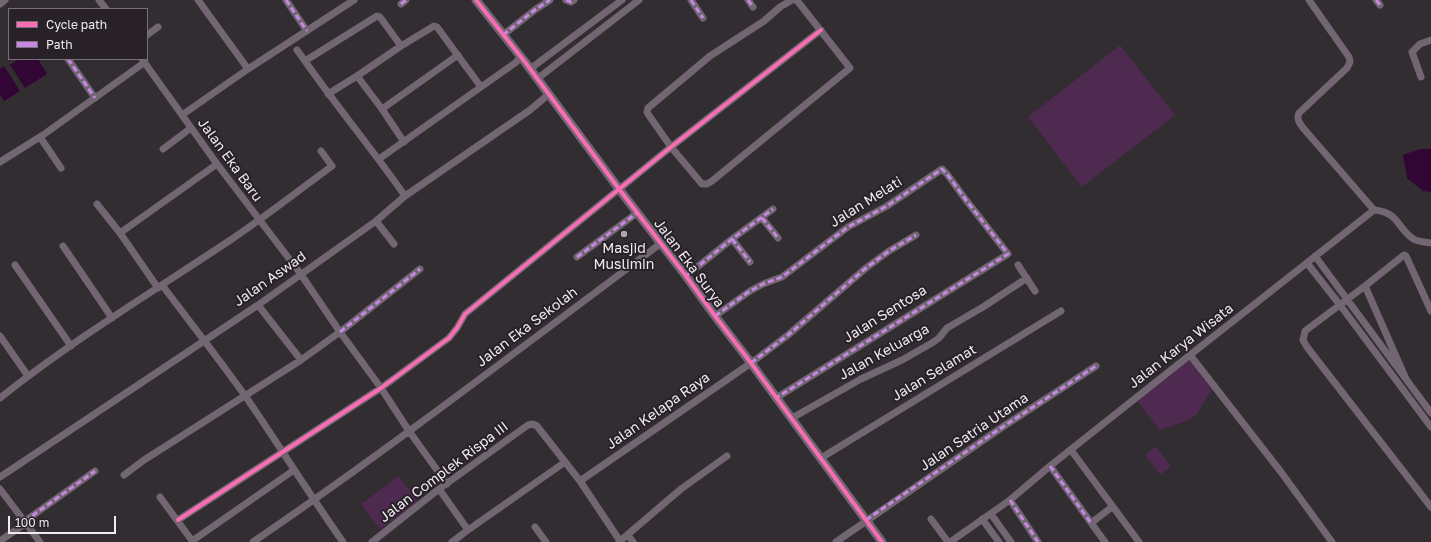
<!DOCTYPE html>
<style>
body{margin:0}
#map{position:relative;width:1431px;height:542px;overflow:hidden;background:#312d31;font-family:"Golos Text",sans-serif}
canvas{display:block}
.legend{position:absolute;left:8px;top:8px;width:140px;height:52px;box-sizing:border-box;background:#282228;border:1px solid #787278;margin:0;padding:5px 7px;list-style:none;font-size:12px;color:#efebf0}
.legend li{display:flex;align-items:center;gap:8px;height:20px}
.legend b{width:20px;border:1px solid #787278}
.scale{position:absolute;left:8px;top:516px;width:108px;height:18px;box-sizing:border-box;border:2px solid #efebf0;border-top:0;padding-left:5px;font-size:12px;line-height:14px;white-space:nowrap;color:#efebf0;-webkit-text-stroke:3px #282228;paint-order:stroke}
</style>
<div id="map">
<canvas width="1431" height="542"></canvas>
<ul class="legend">
<li><b style="height:5px;background:#f96db3"></b>Cycle path</li>
<li><b style="height:5px;background:#c787e3"></b>Path</li>
</ul>
<div class="scale">100 m</div>
</div>
<script>
const g = document.querySelector('canvas').getContext('2d');
g.lineJoin = 'round';
function paint(path, color) { g.fillStyle = color; g.fill(path, 'evenodd'); }
function stroke(path, color, width, dash) { g.strokeStyle = color; g.lineWidth = width; g.lineCap = dash ? 'butt' : 'round'; g.setLineDash(dash || []); g.stroke(path); }
function drawText(font, color, halo, rows, align = 'center') {
  g.font = font + ' "Golos Text",sans-serif'; g.lineWidth = 4; g.setLineDash([]); g.textBaseline = 'middle'; g.strokeStyle = halo; g.fillStyle = color; for (const [text, x, y, turn = 0] of rows) {
    g.save(); g.translate(x, y); g.rotate((+turn || 0) * Math.PI / 180); g.textAlign = isNaN(turn) ? turn : align; if (halo) g.strokeText(text, 0, 0); g.fillText(text, 0, 0); g.restore();
  }
}
const green = new Path2D(`
 M1120,45l55,70 -93,72 -54,-70z
 M1189,360l23,30 -16,25 -7,5 -29,10 -23,-29z
 M1156,446l15,21 -11,8 -15,-20z
 M399,476l19,26 -38,27 -19,-25z`);
const water = new Path2D(`
 M19,59h19l9,15 -22,14 -15,-23z
 M4,66l16,25 -16,10 -4,-6v-26z
 M1420,149h11v43l-8,-1 -16,-13 -4,-23z`);
const minor = new Path2D(`
 M99,0l7,9
 M198,0l50,69
 M286,0l21,31
 M566,0l5,2 3,-2
 M691,0l12,18
 M748,0l5,7
 M792,0l-12,7 -16,14 -54,35 -62,52 -1,4 1,2 23,33 31,37h5l5,-3 138,-113 -51,-65 -3,-3
 M1309,0l40,57 1,5 -3,6 -48,45c-3,6 1,11 5,16l70,81
 M1376,0l4,5
 M0,4l5,-4
 M401,4l5,-4
 M147,35l11,-8
 M503,35l33,-26 14,-9
 M401,46l-21,-29 -3,-1 -72,45c32,46 68,89 100,135
 M297,50l8,11
 M68,59l27,39
 M142,59l75,105 83,109 40,59 41,56 28,43 38,53
 M530,69l92,-69
 M1421,77l-9,-25 8,-8 11,-4
 M537,79l102,-79
 M328,94l29,-18
 M382,109l76,-54
 M182,115l66,-46 106,-69
 M40,137l21,31
 M404,142l-22,-33 -25,-33 44,-30 33,-20 3,1 44,60
 M163,149l28,-21
 M379,159l136,-96 6,-6
 M0,162l43,-27 102,-73
 M97,204l23,29 38,55
 M762,218l16,20
 M376,221l18,23
 M120,233l97,-69
 M732,239l18,23
 M63,246l49,72
 M1315,256l116,157
 M577,257l60,-44
 M1307,263l33,42 91,122
 M15,265l56,81
 M1018,265l17,26
 M686,276l46,-37 41,-30
 M162,285c28,37 57,74 84,112 33,48 63,97 97,145
 M1365,286l39,-31 2,1 25,55
 M258,305l43,55
 M715,316l35,-25 13,-7 19,-7 66,-50 39,-21 55,-37 5,5 19,26 42,54 -232,144
 M0,336l28,40
 M1190,355l91,117 51,70
 M1406,379l-41,-93 -60,45 -2,9 4,7 124,160
 M0,398c73,-58 152,-106 229,-157 36,-24 69,-50 103,-75l-11,-15
 M792,418l69,-39 41,-19 30,-17 7,-5 8,-10 36,-21 44,-29
 M1071,450l68,92
 M821,458l240,-147
 M1050,466l55,76
 M124,475l20,-15 157,-100 39,-28 80,-63
 M0,477l258,-172 118,-84 29,-25 125,-86 19,-16
 M580,481l171,-118 37,-28 78,-67 23,-17 27,-16
 M0,489l40,53
 M439,489l29,41
 M160,497l33,45
 M1010,500l28,42
 M991,514l20,28
 M931,519l17,23
 M982,519l17,23
 M178,520l203,-132 68,-50 8,-10 8,-14 206,-167 150,-117
 M25,521l70,-50
 M1091,523l21,-16
 M535,527l11,15
 M628,535l5,7
 M0,541l26,-18
 M192,541l102,-71
 M253,542c139,-95 273,-198 407,-298
 M372,542l67,-53 89,-64 5,-1 4,2 43,55 40,60
 M452,542l16,-12 97,-68
 M619,542l62,-53 46,-33
 M836,542l165,-114 95,-62
 M950,542l60,-42 40,-34 140,-111 184,-145c24,2 23,17 38,28 5,4 13,4 19,5`);
const tertiary = new Path2D(`
 M476,0l49,62 94,127 67,87 29,40 36,47 131,179`);
const quiet = new Path2D(`
 M286,0l21,31
 M566,0l5,2 3,-2
 M691,0l12,18
 M748,0l5,7
 M1376,0l4,5
 M401,4l5,-4
 M503,35l33,-26 14,-9
 M68,59l27,39
 M762,218l16,20
 M732,239l18,23
 M577,257l60,-44
 M686,276l46,-37 41,-30
 M715,316l35,-25 13,-7 19,-7 66,-50 39,-21 55,-37 5,5 19,26 42,54 -232,144
 M340,332l80,-63
 M751,363l37,-28 78,-67 23,-17 27,-16
 M1050,466l41,57
 M1010,500l28,42
 M866,520l135,-92 95,-62
 M25,521l70,-50`);
const cycleway = new Path2D(`
 M476,0l49,62 94,127 67,87 29,40 36,47 131,179
 M178,520l203,-132 68,-50 8,-10 8,-14 206,-167 150,-117`);
const markers = [
 [624,234,4,"#aca8ad"]
];
const streetNames = [
 ["Jalan Eka Baru",230,160,54],
 ["Jalan Melati",866,202,-32],
 ["Jalan Eka Surya",689,263,53],
 ["Jalan Aswad",270,279,-35],
 ["Jalan Sentosa",885,314,-32],
 ["Jalan Eka Sekolah",527,327,-37],
 ["Jalan Karya Wisata",1181,346,-38],
 ["Jalan Keluarga",884,352,-29],
 ["Jalan Selamat",934,373,-31],
 ["Jalan Kelapa Raya",658,411,-35],
 ["Jalan Satria Utama",974,432,-34],
 ["Jalan Complek Rispa III",444,472,-37]
];
const poiNames = [
 ["Masjid",624,249],
 ["Muslimin",624,265]
];
paint(green, '#4e2950');
paint(water, '#310534');
stroke(minor, '#726672', 7);
stroke(tertiary, '#726672', 9);
stroke(quiet, '#c787e3', 3, [6, 3]);
stroke(cycleway, '#f96db3', 4);
for (const [x, y, r, color] of markers) { const dot = new Path2D(); dot.arc(x, y, r, 0, 2 * Math.PI); g.fillStyle = color; g.fill(dot); stroke(dot, '#282228', 1.5); }
drawText('14px', '#efebf0', '#282228', streetNames);
drawText('14px', '#efebf0', '#282228', poiNames);
</script>
